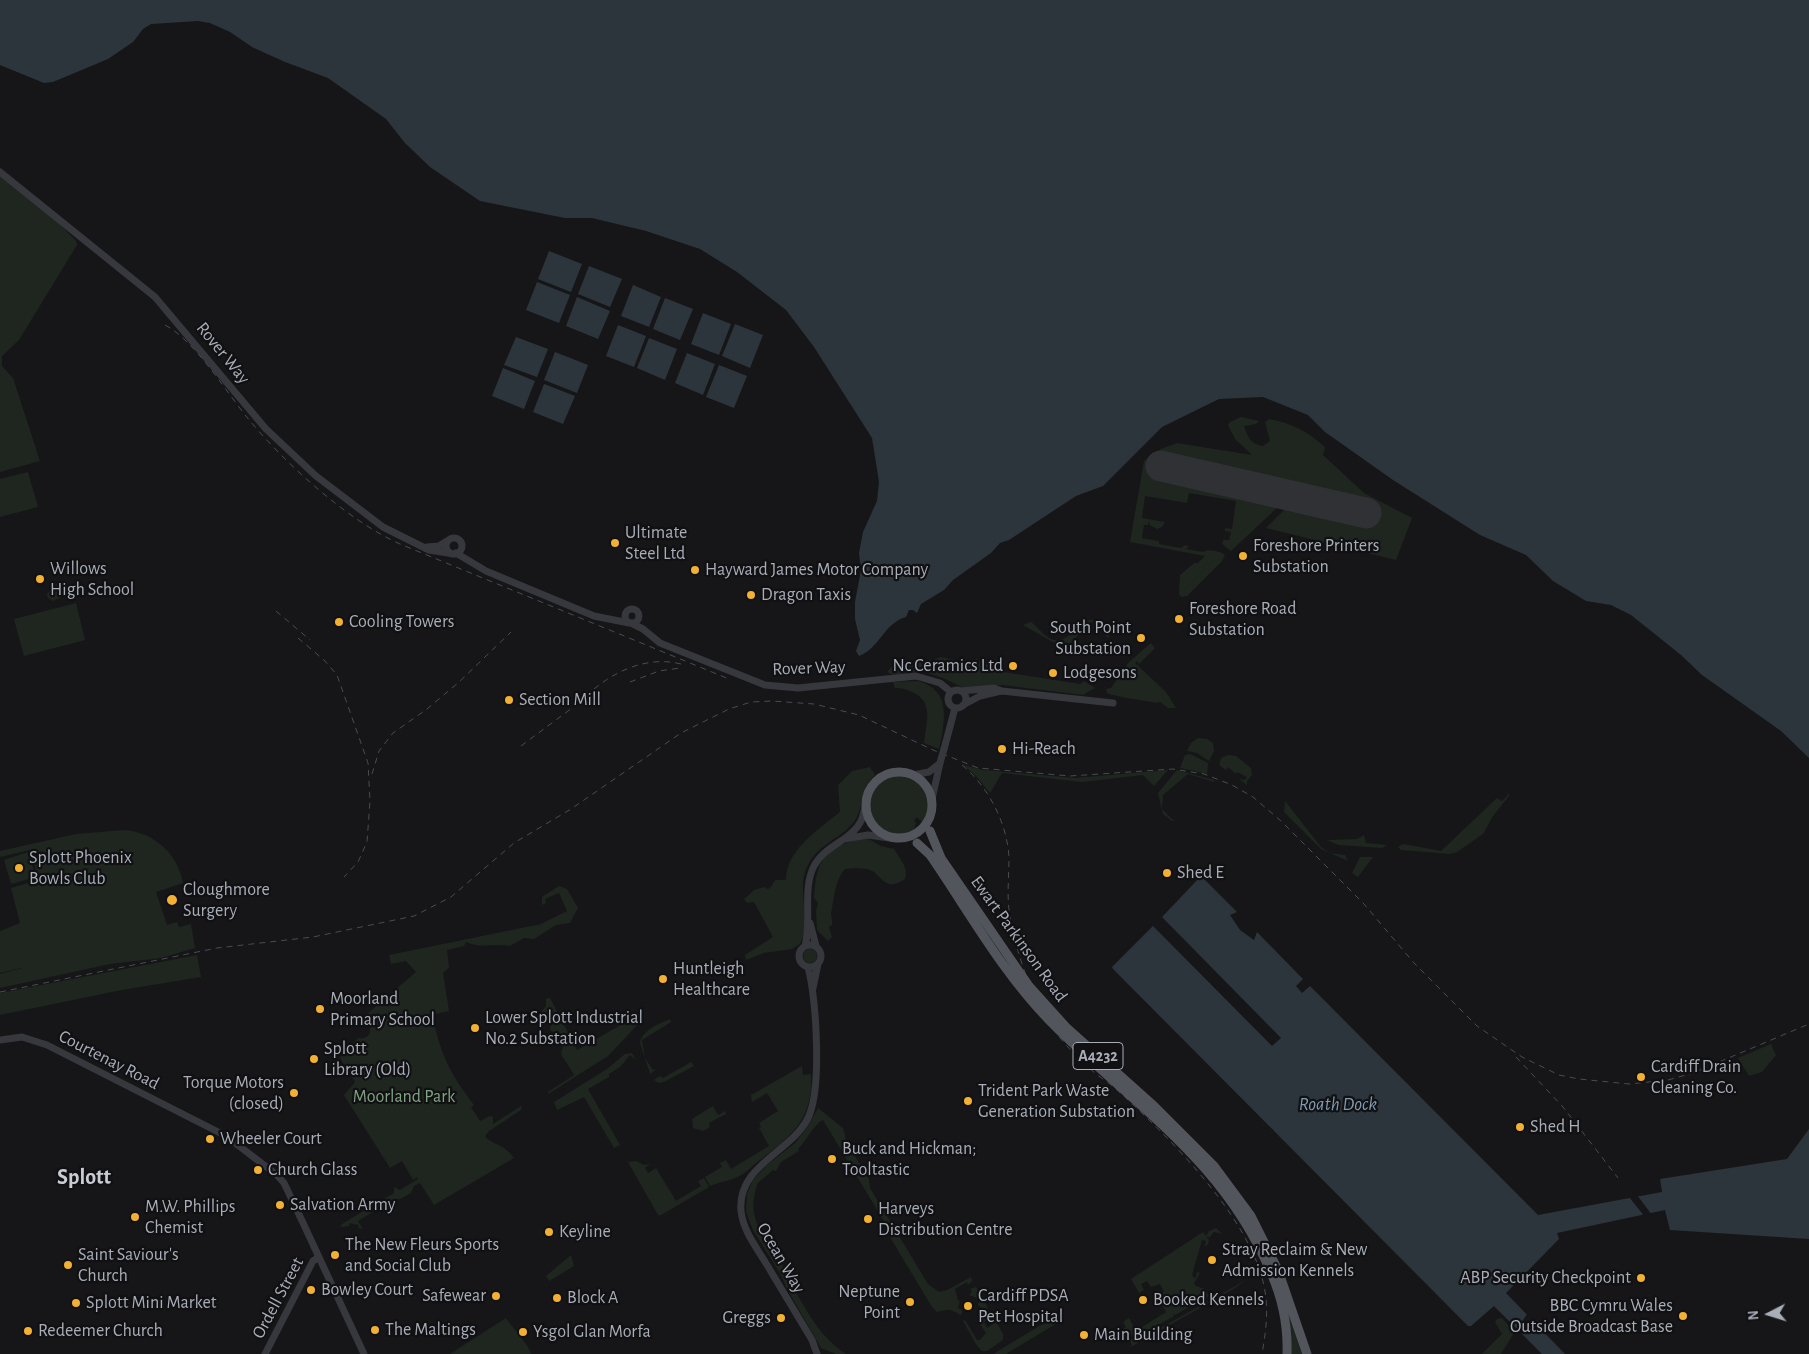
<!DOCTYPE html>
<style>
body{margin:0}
#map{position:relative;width:1809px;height:1354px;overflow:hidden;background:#161618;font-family:"Alegreya Sans",sans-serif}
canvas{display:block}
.north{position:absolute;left:1744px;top:1289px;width:50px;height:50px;-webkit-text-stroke:4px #111113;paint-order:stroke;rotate:265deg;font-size:14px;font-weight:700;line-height:20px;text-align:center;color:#a8adb8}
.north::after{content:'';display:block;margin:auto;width:18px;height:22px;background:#a8adb8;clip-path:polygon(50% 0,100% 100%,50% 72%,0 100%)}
</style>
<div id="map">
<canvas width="1809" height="1354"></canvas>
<div class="north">N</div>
</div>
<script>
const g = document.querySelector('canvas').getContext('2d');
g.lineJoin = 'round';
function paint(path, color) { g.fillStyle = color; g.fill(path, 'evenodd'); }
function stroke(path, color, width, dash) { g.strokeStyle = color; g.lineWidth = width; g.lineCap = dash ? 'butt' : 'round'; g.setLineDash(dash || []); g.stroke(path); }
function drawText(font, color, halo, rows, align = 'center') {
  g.font = font + ' "Alegreya Sans",sans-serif'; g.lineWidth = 4.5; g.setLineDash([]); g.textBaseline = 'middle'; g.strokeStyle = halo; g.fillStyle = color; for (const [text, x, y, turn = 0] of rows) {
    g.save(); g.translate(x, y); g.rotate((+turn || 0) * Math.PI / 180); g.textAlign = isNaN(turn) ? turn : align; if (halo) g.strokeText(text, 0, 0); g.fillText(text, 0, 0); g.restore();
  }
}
const green = new Path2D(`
 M0,175l52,41 24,25 1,4 -58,95 -17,16v10l11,12 27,83 -40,11z
 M1241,417l18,4 -3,3 -12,2c4,11 6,18 19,20l7,-5 -5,-19 4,-3c23,4 39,13 56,28l-2,8 41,38 48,25 -16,42 -130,-32 19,-19 -7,-2 -47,44 -9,-7 1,-4h6l2,-8 -6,-1v-3l7,1 4,-28 -47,-8 -2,10 -42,-7 -3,22 23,4 -3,5 -5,2 -7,-4 -2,-4v4h-4l-2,13 17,3v3l22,4 4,-3 4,1 -3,3 17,3c6,-3 18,-1 22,3l-3,6 -35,35 -6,1 -2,-3 1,-19 14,-12h4l7,-7 -75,-14 14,-81 17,-12 16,-6 75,12 -17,-16 -7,-14 2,-3z
 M28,472l10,35 -38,10v-38z
 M54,584l14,2 5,5 -20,10 -5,-3 -1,-4z
 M76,603l9,37 -61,16 -10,-37z
 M1093,620l17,13 -2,5 -4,-4 2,-2 -11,-11 -4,1 -26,27 -42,-24 8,-3c6,4 11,12 18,16 19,10 27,-17 44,-18z
 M1151,643l4,5 -16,16 -2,-3 -2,2 31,29 10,16h-8l-8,-6 -4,1c-12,-3 -41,-6 -49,-10l-1,-4 5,-1 18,-26z
 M941,657l30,7 6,-6v4l-7,6 7,-1 2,-5 7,-1 11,10 83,13 4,-3 11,7 -12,7 -81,-10 -38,3 -21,-10 -21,-7 -28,4 -7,-3 8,-9 38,-3z
 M918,681c34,9 27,41 21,68l-15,-6c2,-18 10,-41 -10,-50 -6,-3 -11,-5 -19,-5l-2,-6z
 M1198,738l9,1 6,4 1,8 -5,10 -12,-8 -10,-2 4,-8z
 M1190,754l18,9 -1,11 -27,-6 5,-13z
 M1228,755l8,1 15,12 1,7 -5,6v4l-8,-6 6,1 2,-3 -10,-5 -1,2 -8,-7 -2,3 -7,-5 2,-7z
 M963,765l21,5 91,8 93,-8 -14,16 -11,-11 -61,7 -80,-9 -12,20 -13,-16z
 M870,767l5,8c-17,16 -10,34 -22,48 -15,18 -39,22 -48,49 -7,23 7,51 -5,72l-8,5 -28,4 -18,7 -1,-5 28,-18 -19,-35 -7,1 -3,-4 10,-9 10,-3 4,2 3,-2 4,-7h11c-1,-29 33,-51 54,-68l-2,-27 14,-14z
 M1177,770l37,10v2l-26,-8 -25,21 -1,14 11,11h4l-5,1 -9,-7 -5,-21z
 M897,776c26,1 38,24 26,47l-6,-6 -3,3 2,3 -2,7c-35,26 -70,-44 -17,-54z
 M1507,793l2,1v2l-16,20 -10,18 -26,18 -7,2 -49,-4 -3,-3 5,-3 38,7 56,-53 5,3 6,-6z
 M1285,801l36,46 9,6 15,2 3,6 -27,-12 -37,-37z
 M124,830c30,2 54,24 59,53l-27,9 11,33 10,-3 2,5 12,-3 4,24 -34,10 -51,6 -110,24v-14l26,-7 -26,6v-42l20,-8 -9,-35 28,-8 -9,-30 -30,7v-6l76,-17z
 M1364,835l2,8 21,2 -5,3 -43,-3 -12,-5 30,-1z
 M867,838l14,8 13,3c6,10 15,19 11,30 -17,11 -20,3 -31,-7 -6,-5 -22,-4 -29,-3 -10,11 -11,30 -14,44 0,4 2,7 1,12l-3,2 3,10 -4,4 -11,-11 -1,-19 2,-8 -4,-5c2,-41 13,-53 53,-60z
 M28,852l8,25 -25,7 -7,-24z
 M1360,857h13l-15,20 -6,-4z
 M559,886l8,3 11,19 -8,15 -14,2 -22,14 -10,-1 -14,8c-14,-3 -30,3 -44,-4l-2,4 -17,4 2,18 -6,5 6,38 -17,4c9,40 17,57 42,90l-3,2 9,14 10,-5 3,1v7l28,-18 1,-3 -1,7 -32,21 -4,5c5,8 20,8 29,22l-80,47 -14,-22 -6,3 -3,7 -11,6 -8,1 -34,21 5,8 -5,-1 1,-3 -10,-2v3l-9,1 2,-3 52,-31v-6l6,3 18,-11 -1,-2 -4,3 -11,-19 -12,7 -46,-73 11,-13 -15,-24 18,-20c17,2 12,-13 9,-24l49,-42 -10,-11 -15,3 -2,-9 152,-31 26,-13 -8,-18 -14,6 1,4 -4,2v-8z
 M803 956a7 7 0 1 1 14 0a7 7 0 1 1-14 0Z
 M197,955l4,22 -79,13 -122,25v-22z
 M550,998l27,52 49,-28 -2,-4 13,-3 4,6 -33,35 -60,38v-2l26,-17 -13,-21 2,-8 -5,-8 2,-2 -10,-6 2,-11 -1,-3 -6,3 -5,-6 6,-7v-7z
 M670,1019l1,3 -29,18 3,18 8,12 4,-1 -7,5 -10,-31c2,-13 19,-19 30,-24z
 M1771,1044l5,11 -14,17 -13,4 -11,-18z
 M632,1053l4,7 -6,-5 -10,12 -11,7v3l-21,12 32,56 -6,3 -30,-51 -27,13 -3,-8 53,-33 18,-15z
 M691,1062l3,4 -30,16 -5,1 -5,-3 6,-4 3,2z
 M802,1066l1,9 8,-1c3,42 -17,60 -47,83 -8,5 -14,12 -21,17 -9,6 -23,8 -33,12l-5,-9 17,-10 -2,-4 6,-3 5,9 38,-23 -10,-18 2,-1 -2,-4 19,-12 -11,-18 -15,9 -1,-7z
 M713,1106l5,9 7,-4 1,3 -17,9 1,4 -7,4 -10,-3 -1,-9z
 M818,1108l25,20 4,15 22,36 1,9 58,96 11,8 8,-2 24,-13 1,4 -4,4 -1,-3 -12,7 3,12 2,-1 -2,8 4,2v4l-2,1c-8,-6 -12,-6 -23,-3l-5,-5 -44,-73v-6l-65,-108c-10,5 -16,20 -25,29l1,2 -18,11 -5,9 -3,-1c-5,5 -11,9 -15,13 -2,3 -3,10 -4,15 -6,28 24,58 39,84l-1,3c16,28 28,52 54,69h-10l-15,-6 -34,-59 -6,-14 -28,-45 -7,-18 1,-18 6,-14 14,-15 28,-22 11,-14z
 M636,1161l8,4 6,-1 -5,4 3,5 8,-5 20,33 25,-15 -3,-5 6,-3 5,9 -48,28h-3l-30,-53z
 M1216,1228l6,6 -8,-2 -4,5h-4l3,3 -2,6h-2l1,-5 -4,-1 -10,35 3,4 2,-7 3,1 -6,10 2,3 9,3 4,7 -34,19 -2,-2 1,3 -35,20 -11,-1 -7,4 -3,-4 -4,3 1,3 -2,1 -3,-6 16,-9 -3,-5 6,-4 7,13 30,-19 -8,-13 1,-4 5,-3 -4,-8 -9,3 -4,-6 -6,3 3,6 -5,3 -8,-14 72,-47 3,4 3,-5z
 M571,1255l3,11 -25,15 -3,-5z
 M1246,1280l-11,8 -106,60 3,-3 -3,-6h12z
 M976,1287l12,21 -3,4 -7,-7 2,-6 -11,-4 3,-3 -2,-3z
 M1288,1309l14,45h-13z
 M992,1315l11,19v6l-16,11h-5l-5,-5 -14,-25 2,-1 12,20h3l6,-7 -8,-12 7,-4 2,3 -3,2 3,6 8,-5 -3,-5 -4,2 -2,-4z
 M1056,1316l3,6 -53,32h-13z
 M506,1318c5,8 25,29 25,36h-81z
 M1502,1318l8,9 6,1c-1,5 -11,19 -15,26h-19l20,-20 -7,-12 2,-3z`);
const water = new Path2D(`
 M0,0h1809v758l-28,-27 -79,-56 -21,-20 -50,-40 -20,-10 -25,-4 -33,-20 -27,-26 -46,-20 -87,-55 -68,-48 -17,-17 -45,-18 -44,2 -57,28 -59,59 -27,10 -67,44 -9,3 -9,10 -38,27 -9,10 -23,14 -4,9 -4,-3h-4l-3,7c-22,6 -26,31 -47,39l-3,-5 4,-11 -5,-21v-17l6,-32 -2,-17 4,-21 14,-31 2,-19 -7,-44 -58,-91 -28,-37 -49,-38 -37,-23 -54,-18 -54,-13h-27l-85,-17 -50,-34 -25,-24 -19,-24 -58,-41 -43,-16 -33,-15 -22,-15 -20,-9 -12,-2 -47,3 -8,5 -10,13 -25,17 -55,23 -9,1 -44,-18z
 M549,251l33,13 -11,28 -33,-13z
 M589,266l33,13 -12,28 -32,-13z
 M537,282l33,13 -11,28 -33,-13z
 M633,285l28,12 -12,30 -28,-11z
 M577,297l33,14 -12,28 -32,-13z
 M665,298l28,11 -13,31 -27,-11z
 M703,313l28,11 -12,31 -28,-11z
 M735,324l28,11 -13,33 -28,-12z
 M618,325l28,11 -12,31 -28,-11z
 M516,337l32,12 -11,28 -33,-12z
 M649,338l28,11 -12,31 -28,-12z
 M555,352l33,13 -11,28 -33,-13z
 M687,353l28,11 -12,31 -28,-12z
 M719,365l28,11 -13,32 -28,-11z
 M503,368l32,13 -11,28 -32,-13z
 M544,384l31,12 -12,28 -30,-12z
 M1201,876l36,36 -7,3 10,15 14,10 3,-8 46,47 -7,7 6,7 8,-7 228,229 124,-23 -2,-13 127,-20 22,-30v110l-139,-9 -5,-20 -108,23 2,6 -53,54 59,61h-23l-48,-48 -23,20h-3l-355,-357 -1,-2 41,-41 119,120 9,-8 -119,-121z`);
const pier = new Path2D(`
 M1637,1195l15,20 -7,2 -16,-20z
 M1528,1313l5,5 -12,17 -5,-5z`);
const runway = new Path2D(`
 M1161,466l205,47`);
const minor = new Path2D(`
 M0,172l155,125 111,132 50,47 67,51 46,23 25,4
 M446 546a8 8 0 1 1 16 0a8 8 0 1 1-16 0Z
 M427,547l12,-1 8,-5
 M456,553l30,18 108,45 35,7
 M625 616a7 7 0 1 1 14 0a7 7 0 1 1-14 0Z
 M631,623l12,6 17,14 105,42 33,3 118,-12 24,7 11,9
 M948 699a9 9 0 1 1 18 0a9 9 0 1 1-18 0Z
 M961,691l33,-3 8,3 111,12
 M963,705l17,-9 21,-5
 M944,749l11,-41
 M913,775l16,-3 10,-8
 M932,799l8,-36
 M844,839l24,-4 28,4
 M810,923l6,23
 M799 956a11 11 0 1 1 22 0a11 11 0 1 1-22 0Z
 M805,946c7,-25 -3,-57 9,-80 11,-21 37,-25 47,-45 3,-7 4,-15 6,-22
 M808,967c8,32 15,124 -1,153 -18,33 -70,46 -66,91 2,20 16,37 26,54 15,25 30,50 45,75l5,14
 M813,988l5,-24
 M0,1040l22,-3 25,8 179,91 51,39 7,8 20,42 60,129
 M265,1354l48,-93 6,-4`);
const major = new Path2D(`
 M866 805a33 33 0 1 1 66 0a33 33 0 1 1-66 0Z
 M1278,1270l29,84
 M1271,1273c11,25 17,53 16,81`);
const rail = new Path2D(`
 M165,325c29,15 60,65 81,91 36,45 102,105 154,128l329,135
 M276,611l34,29
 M298,638l26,22 13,15 31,88 2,38 -3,41 -9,20 -14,15
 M630,682l29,-11 21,-3
 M594,689c24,-20 56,-33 87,-25
 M521,746l51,-38
 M962,765c26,21 45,58 47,92 0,18 -2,35 0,53 5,33 19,79 36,107 14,22 31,40 50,56 7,6 15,10 21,16 52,47 134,128 148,197 5,23 2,45 -2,68
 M372,774l7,-23 14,-18 34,-24 31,-26 53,-51
 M0,992l217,-44 96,-11 101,-21 37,-19 63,-54 57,-34 110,-76 48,-24 22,-7 21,-1 42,3 45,11 74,35 45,18 92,8 103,-7 31,5 28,11 21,12 28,24 83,83 50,59 63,63 45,31 37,18 20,4 50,5 39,-4 25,-7 116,-49
 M1516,1057l47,50 55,71`);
const minorBridge = new Path2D(`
 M940,763l4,-14`);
const majorBridge = new Path2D(`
 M930,831l11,27 88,128 37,41 86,77 62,62 37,50 27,54
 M917,843l13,12c38,55 72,117 119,165 83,85 174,138 222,253`);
const markers = [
 [615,543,5,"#f2b134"],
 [1243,556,5,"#f2b134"],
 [695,570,5,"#f2b134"],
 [40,579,5,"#f2b134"],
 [751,595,5,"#f2b134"],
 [1179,619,5,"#f2b134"],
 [339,622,5,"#f2b134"],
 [1141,638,5,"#f2b134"],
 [1013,666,5,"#f2b134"],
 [1053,673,5,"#f2b134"],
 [509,700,5,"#f2b134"],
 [1002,749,5,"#f2b134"],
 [19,868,5,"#f2b134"],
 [1167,873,5,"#f2b134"],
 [172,900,6,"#f2b134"],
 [663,979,5,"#f2b134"],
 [320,1009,5,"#f2b134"],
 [475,1028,5,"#f2b134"],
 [314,1059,5,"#f2b134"],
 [1641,1077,5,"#f2b134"],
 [294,1093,5,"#f2b134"],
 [968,1101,5,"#f2b134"],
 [1520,1127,5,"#f2b134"],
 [210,1139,5,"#f2b134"],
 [832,1159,5,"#f2b134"],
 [258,1170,5,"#f2b134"],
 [280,1205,5,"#f2b134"],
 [135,1217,5,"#f2b134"],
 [868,1219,5,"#f2b134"],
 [549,1232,5,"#f2b134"],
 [335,1255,5,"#f2b134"],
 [1212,1260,5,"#f2b134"],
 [68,1265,5,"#f2b134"],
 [1641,1278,5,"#f2b134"],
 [311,1290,5,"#f2b134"],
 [496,1296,5,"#f2b134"],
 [557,1298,5,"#f2b134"],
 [1143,1300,5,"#f2b134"],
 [910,1302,5,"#f2b134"],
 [76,1303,5,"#f2b134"],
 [968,1306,5,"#f2b134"],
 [1683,1316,5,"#f2b134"],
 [781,1318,5,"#f2b134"],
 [375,1330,5,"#f2b134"],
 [28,1331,5,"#f2b134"],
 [523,1332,5,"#f2b134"],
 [1084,1335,5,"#f2b134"]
];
const shields = [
 [1098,1056,50]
];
const shieldNames = [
 ["A4232",1098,1056]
];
const streetNames = [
 ["Rover Way",223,353,51],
 ["Rover Way",809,668,-2],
 ["Ewart Parkinson Road",1019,939,54],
 ["Courtenay Road",109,1060,27],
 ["Ocean Way",781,1258,60],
 ["Ordell Street",278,1298,-62]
];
const poiNames = [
 ["Ultimate",625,533],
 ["Steel Ltd",625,554],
 ["Foreshore Printers",1253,546],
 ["Substation",1253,567],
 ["Willows",50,569],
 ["High School",50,590],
 ["Hayward James Motor Company",705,570],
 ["Dragon Taxis",761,595],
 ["Foreshore Road",1189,609],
 ["Substation",1189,630],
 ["Cooling Towers",349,622],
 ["South Point",1131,628,"right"],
 ["Substation",1131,649,"right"],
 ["Nc Ceramics Ltd",1003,666,"right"],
 ["Lodgesons",1063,673],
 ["Section Mill",519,700],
 ["Hi-Reach",1012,749],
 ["Splott Phoenix",29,858],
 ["Bowls Club",29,879],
 ["Shed E",1177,873],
 ["Cloughmore",183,890],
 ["Surgery",183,911],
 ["Huntleigh",673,969],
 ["Healthcare",673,990],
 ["Moorland",330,999],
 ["Primary School",330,1020],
 ["Lower Splott Industrial",485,1018],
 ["No.2 Substation",485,1039],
 ["Splott",324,1049],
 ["Library (Old)",324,1070],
 ["Cardiff Drain",1651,1067],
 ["Cleaning Co.",1651,1088],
 ["Torque Motors",284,1083,"right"],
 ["(closed)",284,1104,"right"],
 ["Trident Park Waste",978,1091],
 ["Generation Substation",978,1112],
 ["Shed H",1530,1127],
 ["Wheeler Court",220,1139],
 ["Buck and Hickman;",842,1149],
 ["Tooltastic",842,1170],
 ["Church Glass",268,1170],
 ["Salvation Army",290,1205],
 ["M.W. Phillips",145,1207],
 ["Chemist",145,1228],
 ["Harveys",878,1209],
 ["Distribution Centre",878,1230],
 ["Keyline",559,1232],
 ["The New Fleurs Sports",345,1245],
 ["and Social Club",345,1266],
 ["Stray Reclaim & New",1222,1250],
 ["Admission Kennels",1222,1271],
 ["Saint Saviour's",78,1255],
 ["Church",78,1276],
 ["ABP Security Checkpoint",1631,1278,"right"],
 ["Bowley Court",321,1290],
 ["Neptune",900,1292,"right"],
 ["Point",900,1313,"right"],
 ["Safewear",486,1296,"right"],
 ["Cardiff PDSA",978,1296],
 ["Pet Hospital",978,1317],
 ["Block A",567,1298],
 ["Booked Kennels",1153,1300],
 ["Splott Mini Market",86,1303],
 ["BBC Cymru Wales",1673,1306,"right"],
 ["Outside Broadcast Base",1673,1327,"right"],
 ["Greggs",771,1318,"right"],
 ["The Maltings",385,1330],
 ["Redeemer Church",38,1331],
 ["Ysgol Glan Morfa",533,1332],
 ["Main Building",1094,1335]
];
const parkNames = [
 ["Moorland Park",404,1097]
];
const waterNames = [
 ["Roath Dock",1338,1104]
];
const districtNames = [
 ["Splott",84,1177]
];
paint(green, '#1e261f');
paint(water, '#2c353c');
paint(pier, '#161618');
stroke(runway, '#303135', 31);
stroke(minor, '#37383d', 7);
stroke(major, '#53555c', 9);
stroke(rail, '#4a4c52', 1, [6, 5]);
stroke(minorBridge, '#37383d', 7);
stroke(majorBridge, '#53555c', 9);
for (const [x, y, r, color] of markers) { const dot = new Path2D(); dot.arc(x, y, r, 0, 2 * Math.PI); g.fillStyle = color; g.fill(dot); stroke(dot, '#111113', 2); }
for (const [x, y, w] of shields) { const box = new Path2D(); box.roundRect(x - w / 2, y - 13.5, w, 27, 4); g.fillStyle = '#111113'; g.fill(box); stroke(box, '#a8adb8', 1); }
drawText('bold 16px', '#a8adb8', null, shieldNames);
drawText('18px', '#a8adb8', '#111113', streetNames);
drawText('18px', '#a8adb8', '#111113', poiNames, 'left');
drawText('18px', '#7fa381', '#111113', parkNames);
drawText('italic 19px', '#7f9bb3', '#111113', waterNames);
drawText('bold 22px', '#c9ccd4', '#111113', districtNames);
</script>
